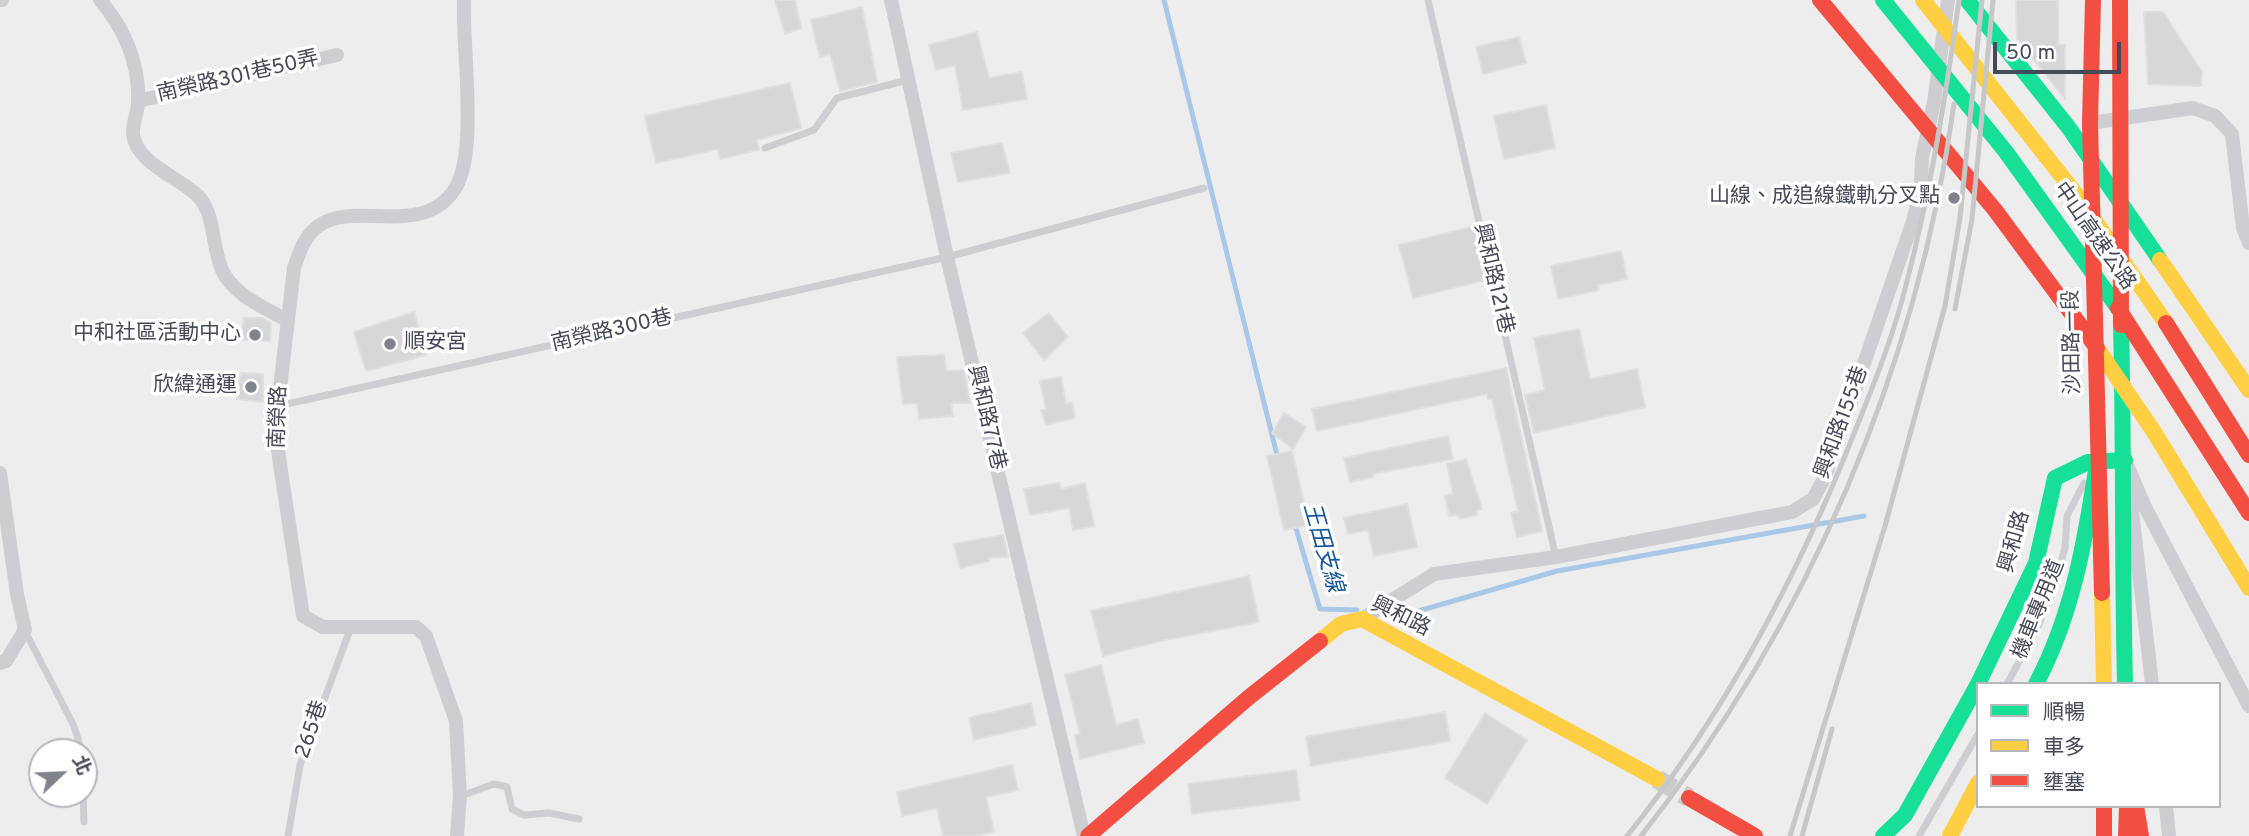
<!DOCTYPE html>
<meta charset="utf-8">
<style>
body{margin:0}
#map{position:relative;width:2249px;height:836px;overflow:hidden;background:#eeeded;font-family:Overpass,"Noto Sans TC",sans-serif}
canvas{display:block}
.legend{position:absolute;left:1976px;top:682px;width:245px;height:126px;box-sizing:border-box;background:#fff;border:2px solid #b5b7bc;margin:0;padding:9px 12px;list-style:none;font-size:21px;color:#464a58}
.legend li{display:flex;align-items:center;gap:14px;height:35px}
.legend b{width:35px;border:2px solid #b5b7bc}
.north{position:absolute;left:28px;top:738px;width:70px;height:70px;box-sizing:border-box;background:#fff;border:2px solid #b5b7bc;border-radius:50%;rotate:67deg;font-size:19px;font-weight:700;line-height:28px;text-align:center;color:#464a58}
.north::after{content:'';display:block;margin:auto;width:24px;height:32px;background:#81838c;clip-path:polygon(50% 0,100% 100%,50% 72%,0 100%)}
.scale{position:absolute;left:1993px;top:42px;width:128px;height:32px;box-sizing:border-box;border:4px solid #464a58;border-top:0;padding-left:9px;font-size:21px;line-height:24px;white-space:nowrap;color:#464a58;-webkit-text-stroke:5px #fff;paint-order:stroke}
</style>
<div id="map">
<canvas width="2249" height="836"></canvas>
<ul class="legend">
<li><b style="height:9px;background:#16e098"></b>順暢</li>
<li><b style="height:9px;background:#ffcf43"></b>車多</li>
<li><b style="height:9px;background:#f24e42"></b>壅塞</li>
</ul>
<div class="north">北</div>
<div class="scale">50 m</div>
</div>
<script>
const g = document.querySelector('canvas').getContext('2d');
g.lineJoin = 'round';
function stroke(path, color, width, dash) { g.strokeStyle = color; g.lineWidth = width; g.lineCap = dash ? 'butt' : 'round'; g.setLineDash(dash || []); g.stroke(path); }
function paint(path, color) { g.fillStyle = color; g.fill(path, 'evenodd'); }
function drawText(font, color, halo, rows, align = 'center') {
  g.font = font + ' Overpass,"Noto Sans TC",sans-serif'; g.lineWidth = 7; g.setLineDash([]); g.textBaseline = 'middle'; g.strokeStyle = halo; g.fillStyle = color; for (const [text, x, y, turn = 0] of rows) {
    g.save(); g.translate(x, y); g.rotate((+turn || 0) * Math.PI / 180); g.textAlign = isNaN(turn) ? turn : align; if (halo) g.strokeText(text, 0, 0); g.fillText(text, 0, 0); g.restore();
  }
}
const stream = new Path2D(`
 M1164,0l114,459
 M1294,522l26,87 37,1
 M1380,611l35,1 142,-41 307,-55`);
const building = new Path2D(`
 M775,0h20l6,28 -16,6z
 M2016,0h42v45h7v54l-48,-60z
 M862,7l15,75 -37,9 -10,-37 -10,3 -9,-37z
 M2144,12h19l39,60 -1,14 -53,-2z
 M977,32l12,46 33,-6 5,27 -64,11 -8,-45 -19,5 -7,-25z
 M1519,37l7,26 -43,11 -7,-27z
 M790,83l11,45 -44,12 2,10 -39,9 -2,-10 -62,14 -11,-47z
 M1546,105l9,43 -51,11 -10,-43z
 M1002,143l8,30 -52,9 -7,-29z
 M1474,226l12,54 -73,18 -14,-53z
 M1621,251l6,28 -29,6 1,5 -41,9 -7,-33z
 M414,312l12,43 -60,16 -12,-39z
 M1049,313l19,24 -24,23 -21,-27z
 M244,318h19l8,5 -1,18 -30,-1z
 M1579,329l11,50 47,-10 8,38 -111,26 -9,-38 20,-5 -11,-52z
 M944,355l2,16 18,-1 6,33h-19l2,13 -34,3 -2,-16 -14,1 -6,-47z
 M1506,368l36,163 -25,6 -6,-24 7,-2 -26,-112h-4l-1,-5 -170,37 -5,-22z
 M241,373l22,1v28l-26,-3z
 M1061,377l5,27 6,-2 3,16 -29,7 -5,-15 5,-1 -6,-28z
 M1284,413l22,14 -13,22 -21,-16z
 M1448,436l5,23 -81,15 1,3 -23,5 -6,-24z
 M1292,451l17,74 -25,5 -17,-74z
 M1466,459l16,50 -6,2 1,4 -18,4 -1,-4 -9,1 -4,-20 8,-2 -6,-30z
 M1059,483l2,6 24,-6 9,43 -21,4 -4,-22 -39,7 -6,-26z
 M1407,504l10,43 -43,9 -6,-26 -20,4 -4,-16z
 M1003,535l5,22 -20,1 1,3 -29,7 -6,-24z
 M1249,576l10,46 -99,19 -57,15 -12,-45z
 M1101,665l15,60 22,-6 6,24 -64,16 -5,-24 5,-1 -15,-59z
 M1031,703l5,22 -62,15 -5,-22z
 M1445,712l5,29 -139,25 -5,-29z
 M1485,713l42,27 -40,64 -42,-26z
 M1012,765l6,25 -32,7 8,35 -19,4h-32l-6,-28 -35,8 -5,-24z
 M1296,770l4,30 -108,14 -4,-30z`);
const secondaryTunnel = new Path2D(`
 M1657,779l32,19`);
const lane = new Path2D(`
 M1428,0l128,557
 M765,148l49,-18 23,-32 71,-18
 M278,406l669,-149 257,-69
 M25,631l49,95 8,26
 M2007,684l31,-57 16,-40 11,-39 2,-32 17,-33
 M83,794l1,28
 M461,796l33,-12 13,3 5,22 12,6 25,-2 30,6
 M288,836l12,-71 51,-138
 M1919,836l59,-102`);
const street = new Path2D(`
 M0,0h2
 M100,0c24,28 40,64 38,102 0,10 -6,22 -5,32 3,29 45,43 64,61 18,16 15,53 25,75 11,25 44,38 66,51
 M891,0l56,257 137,579
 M138,101l199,-46
 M2090,123l103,-15 22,8 17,18 11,94 6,15
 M2127,465l18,42 104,199
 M0,473l17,121 8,36 -19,31 -6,2
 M2130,494l22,190
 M1362,619l72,-45 122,-17 236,-45 21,-13 12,-22 88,-256 8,-34 1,-29 12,-56 14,-102
 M2166,806l3,30
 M457,836l3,-40 -4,-75 -30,-85 -10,-9h-93l-20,-11 -28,-185 19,-163c5,-15 10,-31 23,-41 36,-29 107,14 139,-40 22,-38 6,-140 8,-187`);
const fast = new Path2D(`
 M1883,0l123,152 112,156
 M1967,0l102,128 91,132
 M2121,325c3,120 1,239 4,359
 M1978,684l58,-121 19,-85 33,-16 37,-2
 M2036,684c38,-72 50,-148 62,-227
 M1883,836l22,-21 73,-131`);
const slow = new Path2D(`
 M1923,0l156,198 87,125
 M2160,260l89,130
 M2097,348l57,84 95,156
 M2102,593l2,91
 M1320,641l21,-17 21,-5 295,160
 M1950,836l28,-53`);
const jam = new Path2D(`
 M1820,0l175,210 102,138
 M2093,0l-3,123 12,470
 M2120,0l1,325
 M2118,308l131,205
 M2166,323l83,132
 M1689,798l66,38
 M2104,806v30
 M2136,806l5,30
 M1088,836l160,-138 72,-57
 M2126,836l1,-30`);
const rail = new Path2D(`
 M1955,309l17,-90 21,-219
 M1627,836c98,-122 173,-264 230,-410 19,-47 38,-95 50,-145 24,-92 39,-187 52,-281
 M1641,836c166,-211 276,-466 313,-732
 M1790,836l95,-310 60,-220 15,-88 22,-218
 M1802,836l30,-107`);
const markers = [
 [1954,198,7,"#81838c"],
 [255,335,7,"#81838c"],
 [390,344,7,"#81838c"],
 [251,387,7,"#81838c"]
];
const streetNames = [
 ["南榮路301巷50弄",238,78,-13],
 ["中山高速公路",2093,237,55],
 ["興和路121巷",1492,279,77],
 ["南榮路300巷",612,332,-13],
 ["沙田路一段",2074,342,-91],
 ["南榮路",280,417,-88],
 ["興和路77巷",985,418,77],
 ["興和路155巷",1843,423,-70],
 ["興和路",2016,542,-74],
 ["機車專用道",2040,610,-68],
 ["興和路",1400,618,26],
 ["265巷",313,730,-71]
];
const poiNames = [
 ["山線、成追線鐵軌分叉點",1940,198],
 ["中和社區活動中心",241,335],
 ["順安宮",404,344,"left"],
 ["欣緯通運",237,387]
];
const waterNames = [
 ["王田支線",1321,548,74]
];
stroke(stream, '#a9c7e7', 5);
paint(building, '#d7d6d9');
stroke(building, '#dfdee0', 2);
stroke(secondaryTunnel, '#cccccf', 19, [19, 10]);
stroke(lane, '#ceced2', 7);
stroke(street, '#ceced2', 14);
stroke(fast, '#16e098', 16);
stroke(slow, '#ffcf43', 16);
stroke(jam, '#f24e42', 16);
stroke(rail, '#c6c7c9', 5);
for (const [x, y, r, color] of markers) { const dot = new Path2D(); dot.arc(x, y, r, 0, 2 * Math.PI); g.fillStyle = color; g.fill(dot); stroke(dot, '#fff', 2.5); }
drawText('21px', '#464a58', '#fff', streetNames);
drawText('21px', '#464a58', '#fff', poiNames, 'right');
drawText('italic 23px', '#16569a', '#fff', waterNames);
</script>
